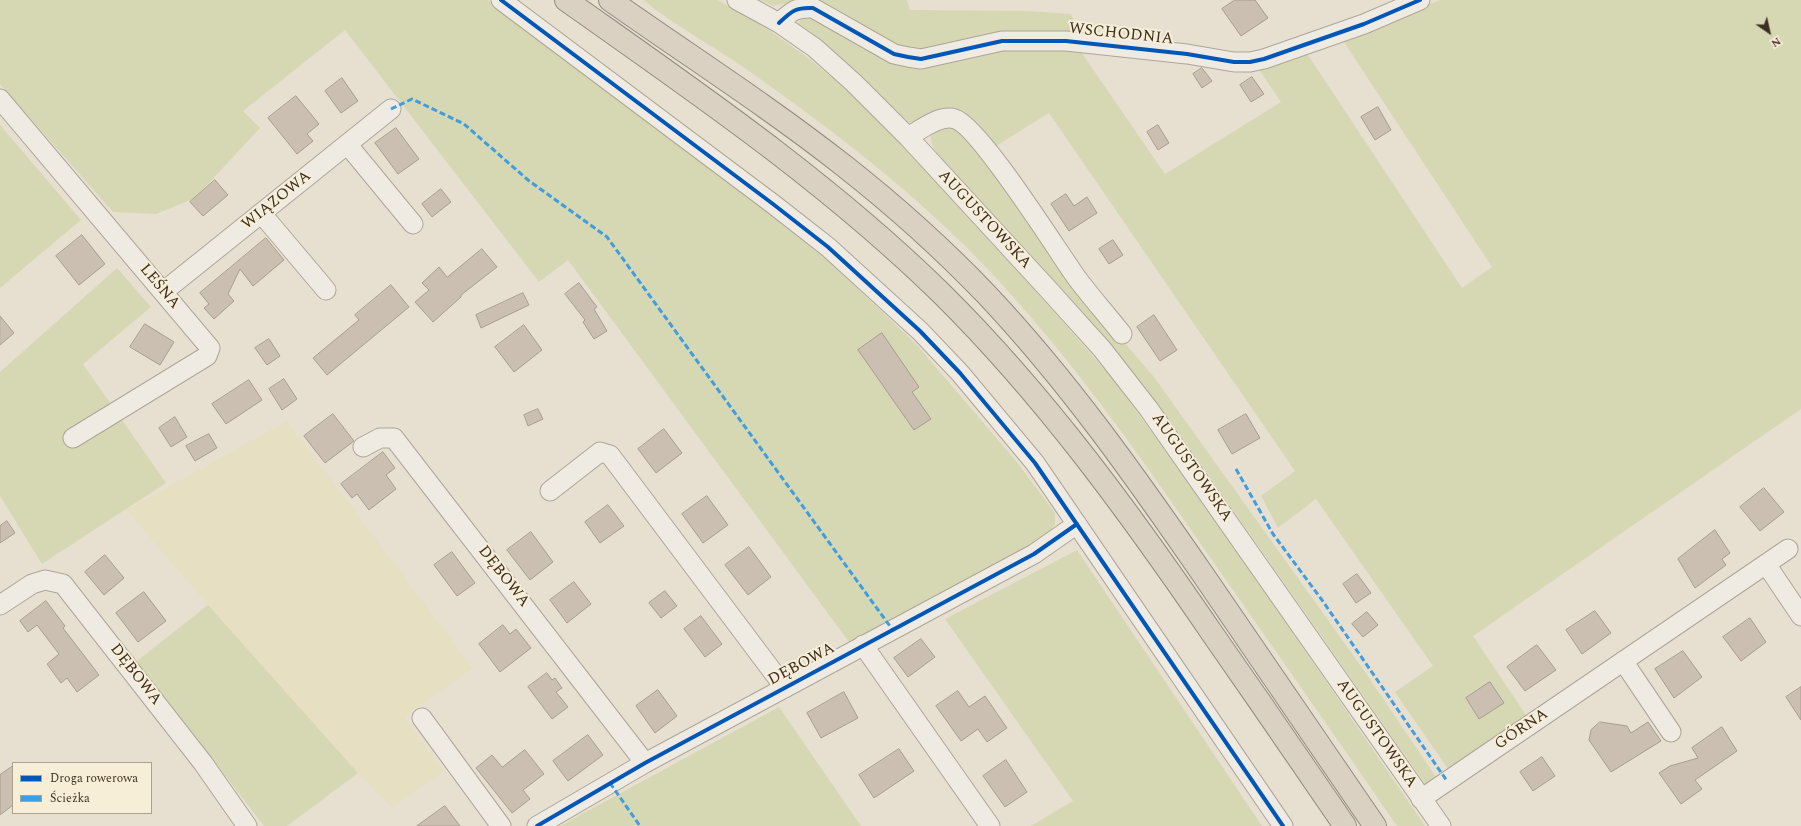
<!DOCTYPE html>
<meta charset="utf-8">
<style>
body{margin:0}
#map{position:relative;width:1801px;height:826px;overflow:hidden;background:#e7e0d1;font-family:Spectral,serif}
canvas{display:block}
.legend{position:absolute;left:12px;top:762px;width:140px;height:52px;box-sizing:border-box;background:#f7eed8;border:1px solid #ada18e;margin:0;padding:5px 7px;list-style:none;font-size:12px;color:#3d2e20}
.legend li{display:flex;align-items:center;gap:8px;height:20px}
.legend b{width:20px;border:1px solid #ada18e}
.north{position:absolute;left:1749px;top:12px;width:40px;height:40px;-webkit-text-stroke:3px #f7eed8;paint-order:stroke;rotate:146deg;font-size:11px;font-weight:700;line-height:16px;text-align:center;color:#3d2e20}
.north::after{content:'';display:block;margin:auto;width:14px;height:18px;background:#3d2e20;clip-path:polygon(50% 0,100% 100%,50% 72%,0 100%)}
</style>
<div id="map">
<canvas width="1801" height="826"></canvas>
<ul class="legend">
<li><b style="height:5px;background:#0057b8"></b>Droga rowerowa</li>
<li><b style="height:5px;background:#3f9de0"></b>Ścieżka</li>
</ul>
<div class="north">N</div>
</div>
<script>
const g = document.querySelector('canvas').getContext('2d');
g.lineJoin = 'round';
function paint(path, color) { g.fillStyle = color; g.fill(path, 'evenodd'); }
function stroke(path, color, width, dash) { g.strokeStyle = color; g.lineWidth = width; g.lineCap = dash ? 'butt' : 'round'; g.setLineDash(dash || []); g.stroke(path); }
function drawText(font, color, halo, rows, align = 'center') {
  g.font = font + ' Spectral,serif'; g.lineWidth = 4; g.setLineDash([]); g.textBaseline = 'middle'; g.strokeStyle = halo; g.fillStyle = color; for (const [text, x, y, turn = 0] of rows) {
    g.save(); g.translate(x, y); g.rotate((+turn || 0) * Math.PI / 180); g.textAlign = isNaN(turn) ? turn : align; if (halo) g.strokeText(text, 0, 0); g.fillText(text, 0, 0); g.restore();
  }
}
const farmland = new Path2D(`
 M287,421l186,247 -68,49 39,54 -52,37 -34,-35 -150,-168 -82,-95z`);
const green = new Path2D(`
 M0,0h488l145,112 179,133 105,100 99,116 39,52v11l-8,13 -198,105 -281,-382 -29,22 -194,-252 -102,81 17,17 -65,70 -39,16 -43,-2 -113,-128z
 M643,0h75l39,22 50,35 33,27 30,27 135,145 107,122 94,128 219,320h-28c-61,-89 -123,-177 -185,-266 -76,-110 -153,-221 -249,-316 -63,-62 -135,-117 -207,-168 -37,-27 -78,-48 -113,-76z
 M761,0h38l-26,6z
 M809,0h98l3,10 118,1 43,3 7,18 -76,2 -73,16 -25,-1z
 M1440,0h361v409l-328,227 53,79 -78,54 -53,-77 38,-26 -117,-167 -38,29 -17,-32 34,-25 -246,-358 -53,33 -21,-25 -15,-9 -43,10h-9l-42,-41 -36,-31 -29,-22 -3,-4 5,-8 8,-1 71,41 118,-8 79,1 86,125 116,-72 -23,-34 48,-16 156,236 30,-21 -150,-228 38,-13z
 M0,125l81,95 -81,68z
 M954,127l12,8 84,119 28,35 76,88 209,292 73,108 -11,7 -248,-354 -60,-77 -43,-49 -129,-139c-6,-9 -24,-29 -7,-36 4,-2 11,-2 16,-2z
 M117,268l34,39 -68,57 83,119 -124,81 -42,-68v-124z
 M1077,550l185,276h-231l42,-25 -128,-182z
 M208,605l150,168 -71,53h-23l-127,-165z
 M779,707l82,119h-301z`);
const building = new Path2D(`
 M1235,0h20l13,18 -27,18 -19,-27z
 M1202,68l10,13 -10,7 -9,-14z
 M1252,77l12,17 -13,8 -11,-17z
 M342,78l16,23 -17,12 -16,-22z
 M296,96l23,28 -12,10 6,7 -16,13 -29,-36z
 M1378,107l13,23 -16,10 -14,-23z
 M1158,125l11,18 -11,7 -11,-18z
 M396,128l23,31 -21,15 -23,-31z
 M215,180l13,15 -25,21 -13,-14z
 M441,189l10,13 -19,15 -10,-13z
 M1066,194l8,12 13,-9 10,16 -28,18 -18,-27z
 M82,235l23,29 -26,21 -23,-29z
 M266,238l18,22 -31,26 -13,-17 -12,25 6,7 -20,18 -10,-11 5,-4 -9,-11z
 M1113,240l10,15 -14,9 -10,-15z
 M482,249l15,18 -36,28v2l-28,25 -18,-20 14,-12 -7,-7 17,-16 8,10z
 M579,283l18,24 -3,2 13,22 -13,8 -11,-17 2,-2 -20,-26z
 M391,285l18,22 -82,68 -14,-17 46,-38 -4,-5z
 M523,293l6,12 -48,23 -5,-13z
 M1154,315l23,35 -17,11 -23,-34z
 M0,316l14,17 -14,12z
 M145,324l29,18 -14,23 -30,-18z
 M524,325l18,25 -28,22 -19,-25z
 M882,333l37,54 -7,5 19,27 -17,11 -56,-80z
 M269,339l11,17 -13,9 -12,-17z
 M284,379l13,20 -15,11 -13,-21z
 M249,380l13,20 -36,24 -14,-20z
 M538,409l5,10 -15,7 -4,-11z
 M333,414l21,27 -29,22 -21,-27z
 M1246,414l14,24 -28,16 -14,-24z
 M175,417l12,20 -16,10 -12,-19z
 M664,429l18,24 -26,20 -18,-24z
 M209,434l8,14 -22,13 -9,-15z
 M383,452l12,16 -9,7 10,14 -27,21 -12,-16 -5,4 -11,-14z
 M1764,488l20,24 -24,19 -20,-24z
 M707,496l21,29 -25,18 -21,-29z
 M608,505l16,21 -24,17 -15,-21z
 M7,521l8,12 -15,10v-17z
 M1715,530l15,23 -8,6 4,6 -31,23 -17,-29z
 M531,532l22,30 -23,18 -23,-30z
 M749,547l22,30 -23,18 -23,-30z
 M452,552l23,31 -18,13 -23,-31z
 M105,555l19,23 -20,17 -19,-23z
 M1357,574l14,19 -15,10 -13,-19z
 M574,582l17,22 -24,19 -17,-23z
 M665,591l12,15 -16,12 -12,-15z
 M144,592l22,29 -28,21 -22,-29z
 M46,601l19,25 -2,2 36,47 -22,17 -10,-14 -6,5 -14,-19 12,-10 -22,-29 -9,7 -8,-11z
 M1595,611l16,22 -29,21 -16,-24z
 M1367,612l11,13 -15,12 -11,-13z
 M701,616l21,28 -17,13 -21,-28z
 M1750,618l16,24 -25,19 -18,-24z
 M503,625l7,9 6,-5 15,19 -31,24 -21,-28z
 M921,639l14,18 -27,20 -14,-19z
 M1537,645l19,25 -31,21 -18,-24z
 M1683,651l19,26 -28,21 -19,-29z
 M547,673l5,7 3,-2 7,10 -6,4 12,15 -16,12 -24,-32z
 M1490,682l14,21 -25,16 -13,-21z
 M1801,687v33l-15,-23z
 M658,690l19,26 -22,17 -19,-27z
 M958,691l11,16 16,-11 22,32 -20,14 -9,-13 -17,12 -25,-35z
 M844,692l14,26 -37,20 -14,-25z
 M1600,722l27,4 4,7 17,-11 13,19 -50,31 -22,-32 2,-10z
 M1722,727l15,24 -42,29 7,9 -21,15 -22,-31 11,-7 28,-8 -6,-10z
 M588,735l15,20 -35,26 -15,-20z
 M899,749l15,22 -40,27 -15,-23z
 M525,750l19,24 -21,16 7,9 -18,14 -36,-45 16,-13 10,12z
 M1542,757l13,19 -22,15 -13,-19z
 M1006,760l21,32 -22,15 -22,-31z
 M13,766v39l-13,10v-40z
 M445,806l15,20h-43z`);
const minor = new Path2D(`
 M501,0l272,204 55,43 92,84 40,42 75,90 248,363
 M737,0l42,23 36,25 39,35 54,54 139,151 55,61 46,59 293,418
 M779,23c12,-11 16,-16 34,-15l81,46 14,3 13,2 81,-18h64l121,13 47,8h16l14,-3 100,-35 56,-24
 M0,99l210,249 -3,8 -134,82
 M908,137c12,-7 32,-23 47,-18 24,7 102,131 121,158 15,20 31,38 46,57
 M347,144l66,80
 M261,213l65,77
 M163,292l228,-183
 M363,447l17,-9h14l251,325
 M550,491l50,-39 10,3 175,233
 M1766,564l35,52
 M0,605l32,-21 13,-4 18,4 140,179 44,63
 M863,645l127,181
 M1623,661l48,71
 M422,718l79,108
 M1421,799l367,-250
 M537,826l108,-63 389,-209 43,-30`);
const highway = new Path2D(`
 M566,0c130,92 262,182 376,294 104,103 190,222 272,342 44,63 88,127 131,190
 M610,0c78,55 158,106 233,165 51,40 100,84 144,130 82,87 150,184 217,281 57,83 114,167 171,250`);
const quiet = new Path2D(`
 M391,109l21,-10 52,25 64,56 79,57 285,392
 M1236,469l37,65 49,66 125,181
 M610,783l30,43`);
const cycleway = new Path2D(`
 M501,0l272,204 55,43 92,84 40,42 75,90 248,363
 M779,23c12,-11 16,-16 34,-15l81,46 14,3 13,2 81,-18h64l121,13 47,8h16l14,-3 100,-35 56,-24
 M537,826l108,-63 389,-209 43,-30`);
const streetNames = [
 ["WSCHODNIA",1121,35,6],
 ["WIĄZOWA",277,201,-39],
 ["AUGUSTOWSKA",984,220,47],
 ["LEŚNA",159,287,50],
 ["AUGUSTOWSKA",1191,468,55],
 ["DĘBOWA",503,577,52],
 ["DĘBOWA",802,665,-28],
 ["DĘBOWA",135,675,52],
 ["GÓRNA",1522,730,-34],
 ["AUGUSTOWSKA",1376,734,55]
];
paint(farmland, '#e6dfc2');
paint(green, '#d6d7b3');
paint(building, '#cbbfb2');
stroke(building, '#a89c90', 1);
stroke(minor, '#ada599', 21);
stroke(highway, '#928b80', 24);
stroke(minor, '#efebe3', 19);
stroke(highway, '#dad1c2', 22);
stroke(quiet, '#3f9de0', 3, [6, 3]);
stroke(cycleway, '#0057b8', 4);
drawText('16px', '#3d2e20', '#f7eed8', streetNames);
</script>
